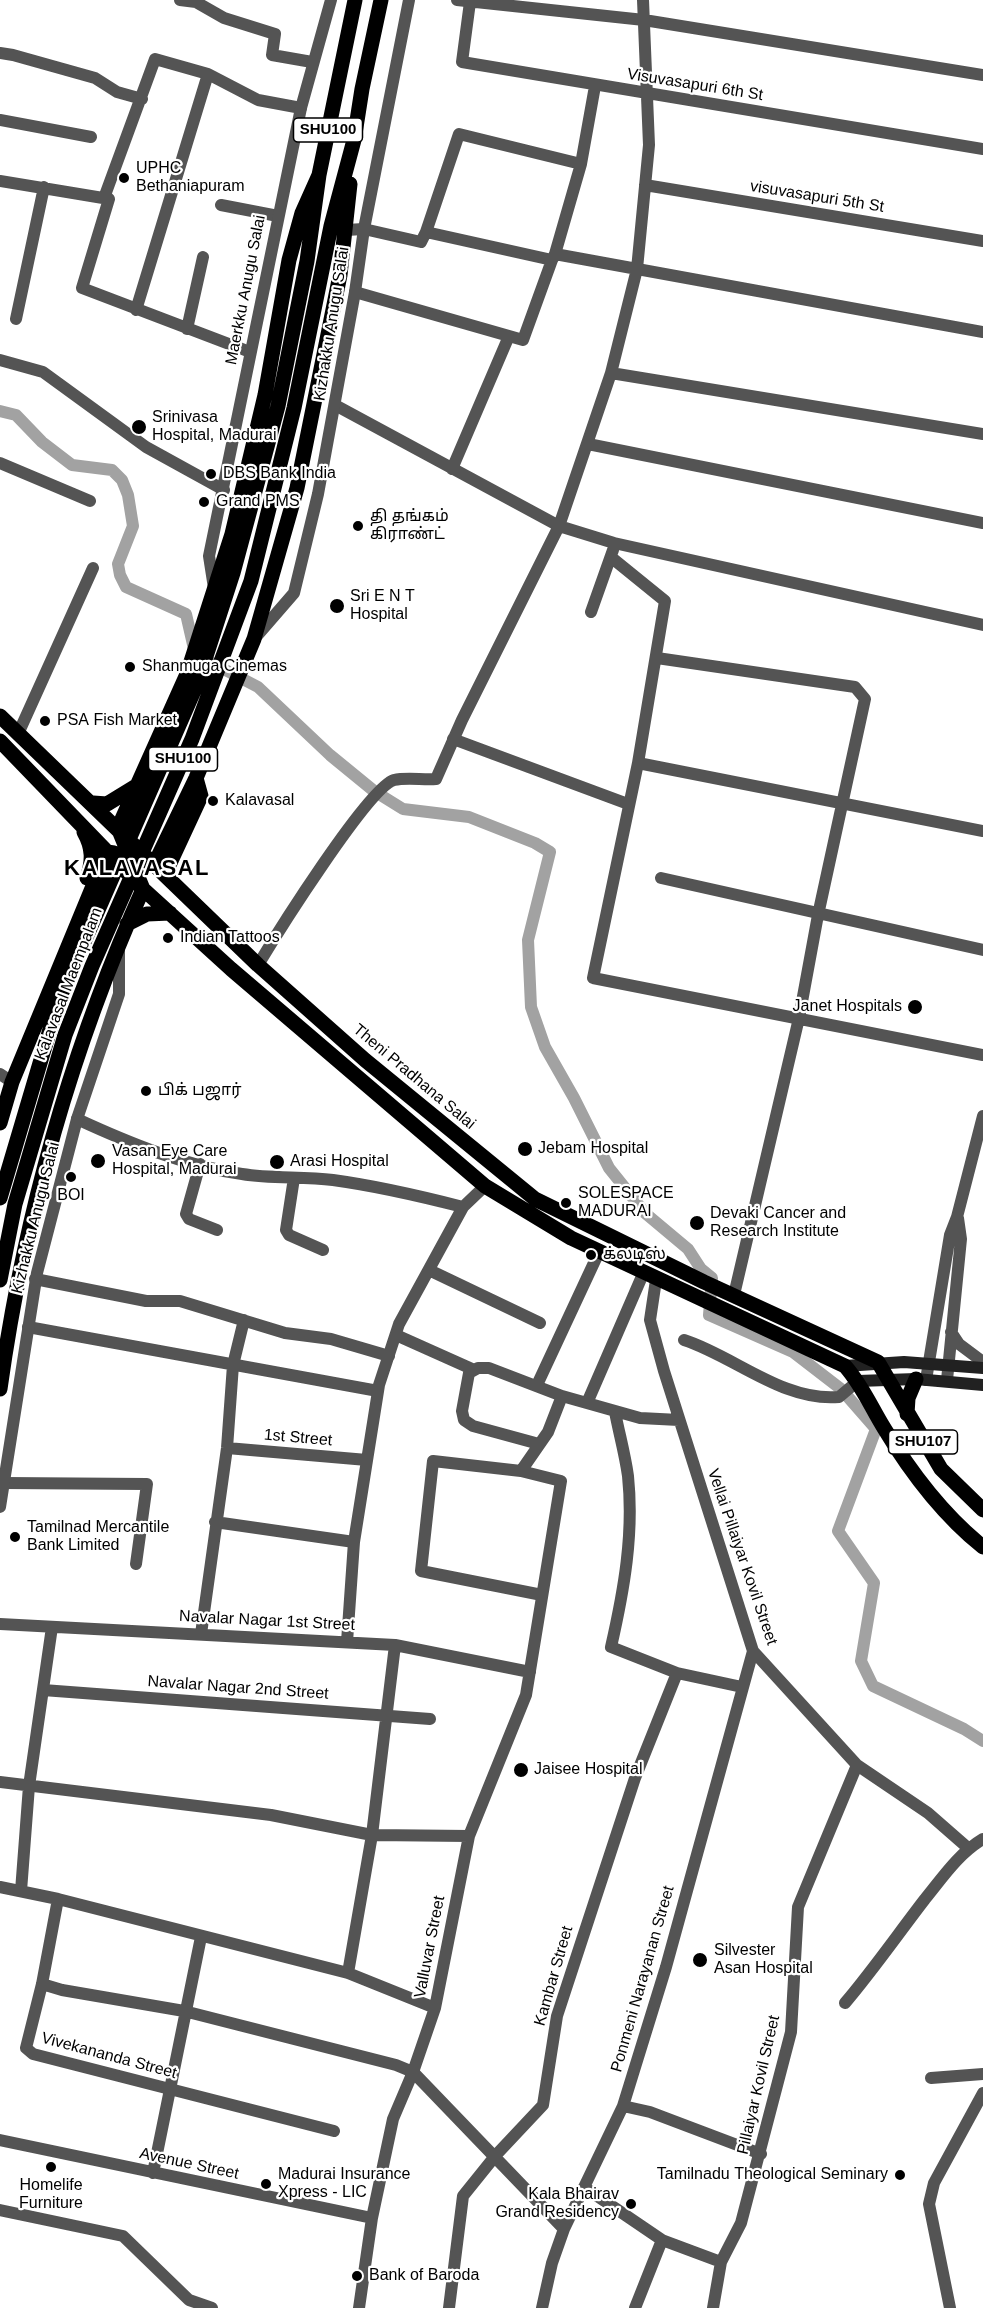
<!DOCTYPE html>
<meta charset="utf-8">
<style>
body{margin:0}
canvas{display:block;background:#fff}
</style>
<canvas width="983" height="2308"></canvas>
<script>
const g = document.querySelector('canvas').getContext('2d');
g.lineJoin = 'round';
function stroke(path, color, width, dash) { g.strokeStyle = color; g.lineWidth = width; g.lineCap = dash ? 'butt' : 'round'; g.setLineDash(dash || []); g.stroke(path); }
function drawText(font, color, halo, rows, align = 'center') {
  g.font = font + ' Arial,"Noto Sans Tamil",sans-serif'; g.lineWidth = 4.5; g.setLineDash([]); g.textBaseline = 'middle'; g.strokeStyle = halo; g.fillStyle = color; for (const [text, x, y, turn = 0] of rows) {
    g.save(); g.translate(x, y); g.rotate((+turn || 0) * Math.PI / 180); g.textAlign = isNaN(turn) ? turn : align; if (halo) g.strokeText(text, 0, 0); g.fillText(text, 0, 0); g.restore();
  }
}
const canal = new Path2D(`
 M0,411l16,4 26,27 30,23 40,5 10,10 6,15 5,31 -15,38 2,11 6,12 60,27 8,35
 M212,663l46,24 72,68 44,36 29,18 66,8 66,26 15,9 -22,88 3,67 14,40 29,51 35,70 36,45 43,36 13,20 11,9 -3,37 84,37 48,37 35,40 -38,102 36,52 -13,78 12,25 91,43 19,12`);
const minor = new Path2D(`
 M180,0l16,2 28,16 51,16 -3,21 40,7
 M457,0l187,20 339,55
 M470,2l-8,60 521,87
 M0,53l13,2 82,23 22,14 25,7
 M208,74l50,26 43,8
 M0,120l91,17
 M581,164l14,-78
 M0,181l109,18 -27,89 168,64
 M645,185l338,56
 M104,198l51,-139 53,15 -72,236
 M221,205l57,11
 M346,230l18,-1 57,13 5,-10 126,28 3,-6 428,78
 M426,232l33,-98 122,30 -26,90
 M355,292l168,48 29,-80
 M16,319l28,-132
 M187,329l16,-72
 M0,360l43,12 103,75 78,43
 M611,373l372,61
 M335,405l224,121 55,17 369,82
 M588,444l395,79
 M0,463l90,38
 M452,469l57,-133
 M612,558l53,43 -27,162 -45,215 390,77
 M591,612l22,-62
 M657,658l198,29 10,12 -47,216 -19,103 -65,277
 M18,734l75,-166
 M453,739l175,65
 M638,763l345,68
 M661,878l322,72
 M258,965c18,-30 110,-177 136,-185 12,-3 29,0 42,-1l26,-59 97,-194 52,-153 26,-104 12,-124 -6,-145
 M77,1119c52,24 108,47 165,55 30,5 61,2 91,6 44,6 87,16 130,27l-64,117 -20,61 -25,157 -139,-20
 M200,1164l-14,50 3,5 28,11
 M294,1178l-8,52 3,5 34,15
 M463,1207l22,-21
 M429,1270l111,53
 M35,1279l111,22h34l105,32 46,6 58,17
 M656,1280l-6,40 14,51 89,280 104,114 71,48 40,35
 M28,1327l350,64
 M396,1335l76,34
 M684,1340c50,16 99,62 155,57l19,-16
 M537,1385l62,-133
 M587,1403l56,-129
 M615,1412c4,21 10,42 13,64 6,58 -4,114 -17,171l66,26 65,14
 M539,1444l-66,-18 -9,-6 -2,-9 7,-38 9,-5h11l73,28
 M227,1448l140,12
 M521,1471l27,-39 14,-36 78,22 39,2
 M4,1483l143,1 -11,80
 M0,1624l395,21 135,27
 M201,1634l26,-186 6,-83 11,-45
 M347,1642l7,-100
 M43,1690l387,29
 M0,1782l271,33 101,20 97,1
 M0,1887l58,12 290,74 87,35
 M21,1891l8,-105 23,-159
 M58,1899l-16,85 -16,64 7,6 301,77
 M348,1973l24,-138 23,-190
 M42,1984l20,6 122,21 212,54 17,7 151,157
 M845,2003c28,-33 53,-69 80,-104 18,-22 33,-45 58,-60
 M931,2078l52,-4
 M623,2106l27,6 111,42
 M0,2140l372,78
 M153,2173l48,-236
 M584,2187l78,53 -27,68
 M0,2210l123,26 66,64 23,8
 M662,2240l59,22
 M359,2308l13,-90 21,-99 20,-47 22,-64 34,-172 57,-141 35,-214 -40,-10 -88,-10 -12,110 121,24
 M449,2308l14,-112 33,-41 47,-50 14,-89 78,-238 42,-105
 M542,2308l10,-45 12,-34 59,-123 43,-139 87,-316
 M713,2308l8,-46 20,-39 50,-191 7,-125 59,-142
 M950,2308l-21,-104 5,-21 49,-90`);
const tertiary = new Path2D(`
 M214,588l-5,-32 92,-448 30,-108
 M255,638l39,-45 24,-99 37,-202 9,-63 45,-229
 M0,1074l12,8
 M951,1332l8,12 24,18
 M926,1380l24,-145 7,-18 26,-101
 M947,1380l14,-141 -3,-21
 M0,1507l37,-234 40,-154 42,-125v-44`);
const secondary = new Path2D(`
 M845,1366l59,-4 79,6
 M858,1381l58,-2 67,6`);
const primary = new Path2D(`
 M0,716l258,249 107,95 170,139 169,83 174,80 63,107 42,41
 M0,741l143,148 88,80 254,217 86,52 274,128c17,19 26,41 39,62 27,45 58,86 99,119
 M93,803l14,1 31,-19
 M84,832c9,16 9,29 3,46
 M146,861l9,2 41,-85 58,-139 43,-151 43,-213 10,-91
 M168,875l1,-10 32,-69 -5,-18
 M127,924l20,-10 23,-1
 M0,1123l12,-41 95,-230 7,1
 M0,1198l59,-199 138,-315 36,-111 45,-167 29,-145 12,-86 36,-175
 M0,1280l15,-76 50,-169 27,-69 100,-227 59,-158 43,-173 37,-182 23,-86 8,-51 19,-89
 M0,1389c24,-172 72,-342 143,-500l-25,-61 69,-154 45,-140 33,-139 24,-135 13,-47 17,-38
 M907,1414l1,-16 8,-19`);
const markers = [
 [124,178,6,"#000"],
 [139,427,8,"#000"],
 [211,474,6,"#000"],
 [204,502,6,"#000"],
 [358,526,6,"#000"],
 [337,606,8,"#000"],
 [130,667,6,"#000"],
 [45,721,6,"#000"],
 [213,801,6,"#000"],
 [168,938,6,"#000"],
 [915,1007,8,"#000"],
 [146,1091,6,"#000"],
 [525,1149,8,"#000"],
 [98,1161,8,"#000"],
 [277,1162,8,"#000"],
 [71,1177,6,"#000"],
 [566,1203,6,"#000"],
 [697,1223,8,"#000"],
 [591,1255,6,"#000"],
 [15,1537,6,"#000"],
 [521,1770,8,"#000"],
 [700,1960,8,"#000"],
 [51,2167,6,"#000"],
 [900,2175,6,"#000"],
 [266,2184,6,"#000"],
 [631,2204,6,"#000"],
 [357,2276,6,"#000"]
];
const shields = [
 [328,130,69],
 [183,759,69],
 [923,1442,69]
];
const shieldNames = [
 ["SHU100",328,130],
 ["SHU100",183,759],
 ["SHU107",923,1442]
];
const streetNames = [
 ["Visuvasapuri 6th St",695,85,9],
 ["visuvasapuri 5th St",817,197,9],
 ["Maerkku Anugu Salai",246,290,-79],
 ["Kizhakku Anugu Salai",332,324,-81],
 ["Kalavasal Maempalam",69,984,-69],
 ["Theni Pradhana Salai",414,1077,40],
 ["Kizhakku Anugu Salai",36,1218,-76],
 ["1st Street",298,1438,5],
 ["Vellai Pillaiyar Kovil Street",742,1557,71],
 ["Navalar Nagar 1st Street",267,1621,3],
 ["Navalar Nagar 2nd Street",238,1688,4],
 ["Valluvar Street",430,1947,-79],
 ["Kambar Street",554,1976,-74],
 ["Ponmeni Narayanan Street",643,1979,-74],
 ["Vivekananda Street",109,2056,15],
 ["Pillaiyar Kovil Street",759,2085,-77],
 ["Avenue Street",189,2164,12]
];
const poiNames = [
 ["UPHC",136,169],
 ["Bethaniapuram",136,187],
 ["Srinivasa",152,418],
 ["Hospital, Madurai",152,436],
 ["DBS Bank India",223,474],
 ["Grand PMS",216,502],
 ["தி தங்கம்",370,517],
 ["கிராண்ட்",370,535],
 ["Sri E N T",350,597],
 ["Hospital",350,615],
 ["Shanmuga Cinemas",142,667],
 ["PSA Fish Market",57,721],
 ["Kalavasal",225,801],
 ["Indian Tattoos",180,938],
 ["Janet Hospitals",902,1007,"right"],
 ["பிக் பஜார்",158,1091],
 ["Jebam Hospital",538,1149],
 ["Vasan Eye Care",112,1152],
 ["Hospital, Madurai",112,1170],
 ["Arasi Hospital",290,1162],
 ["SOLESPACE",578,1194],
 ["MADURAI",578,1212],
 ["BOI",71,1196,"center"],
 ["Devaki Cancer and",710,1214],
 ["Research Institute",710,1232],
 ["க்லடிஸ்",603,1255],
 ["Tamilnad Mercantile",27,1528],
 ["Bank Limited",27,1546],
 ["Jaisee Hospital",534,1770],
 ["Silvester",714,1951],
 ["Asan Hospital",714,1969],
 ["Madurai Insurance",278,2175],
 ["Xpress - LIC",278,2193],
 ["Tamilnadu Theological Seminary",888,2175,"right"],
 ["Homelife",51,2186,"center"],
 ["Furniture",51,2204,"center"],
 ["Kala Bhairav",619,2195,"right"],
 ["Grand Residency",619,2213,"right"],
 ["Bank of Baroda",369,2276]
];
const districtNames = [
 ["KALAVASAL",137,869]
];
stroke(canal, '#a2a2a2', 12);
stroke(minor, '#545454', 12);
stroke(tertiary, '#545454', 12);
stroke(secondary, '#212121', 12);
stroke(primary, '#000', 15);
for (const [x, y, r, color] of markers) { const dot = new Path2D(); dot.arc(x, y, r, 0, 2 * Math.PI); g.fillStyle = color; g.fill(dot); stroke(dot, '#fff', 2); }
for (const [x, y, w] of shields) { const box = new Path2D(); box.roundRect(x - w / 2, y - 12, w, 24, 4.5); g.fillStyle = '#fff'; g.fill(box); stroke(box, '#000', 1.5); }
drawText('bold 15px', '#000', null, shieldNames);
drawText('16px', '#000', '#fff', streetNames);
drawText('16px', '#000', '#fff', poiNames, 'left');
g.letterSpacing = '1.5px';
drawText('bold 22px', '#000', '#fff', districtNames);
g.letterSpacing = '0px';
</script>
